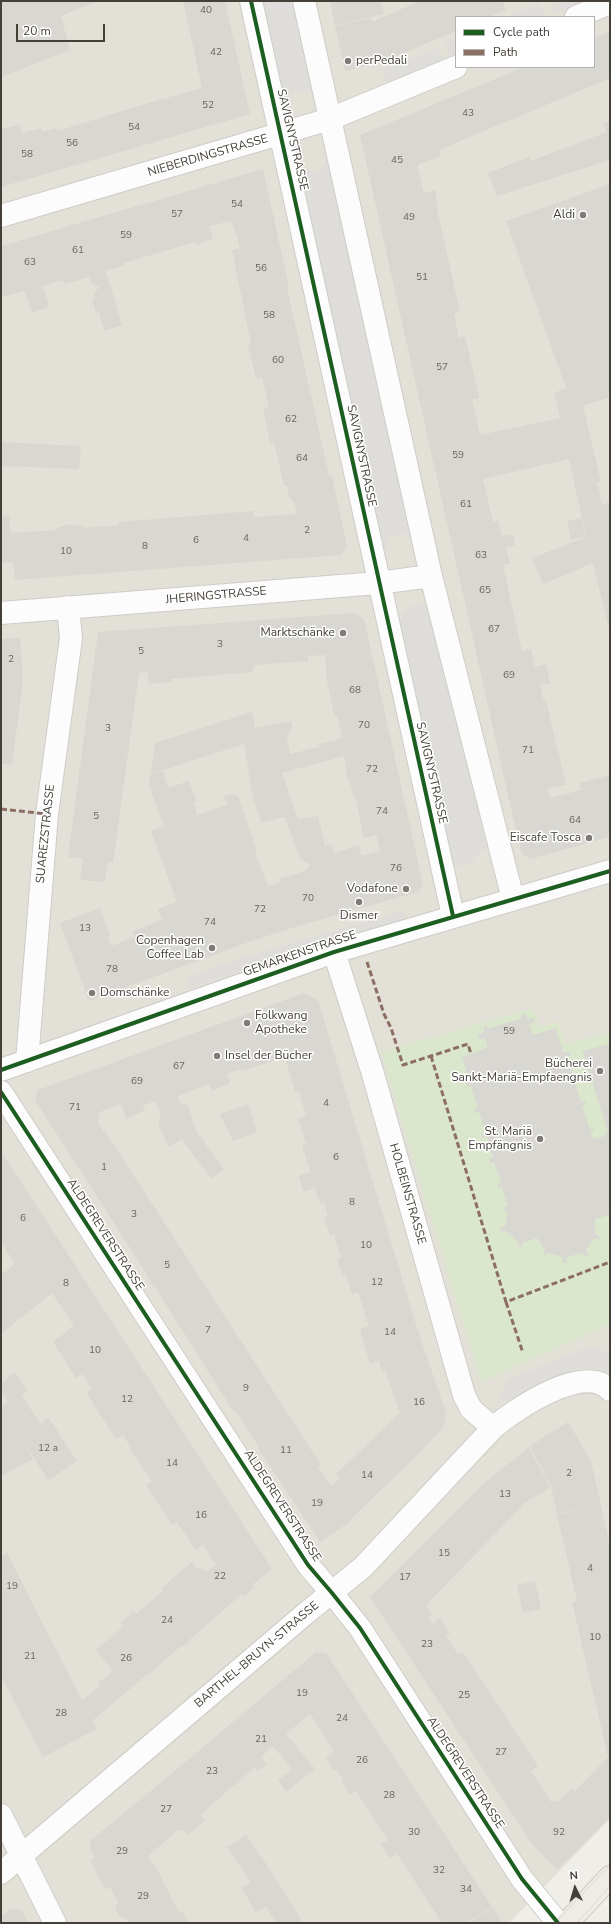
<!DOCTYPE html>
<meta charset="utf-8">
<style>
body{margin:0}
#map{position:relative;width:611px;height:1924px;overflow:hidden;background:#efeee9;font-family:"Nunito Sans",sans-serif}
canvas{display:block}
.frame{position:absolute;inset:0;border:2px solid #443f37;pointer-events:none}
.legend{position:absolute;left:455px;top:16px;width:140px;height:52px;box-sizing:border-box;background:#fff;border:1px solid #b4b2af;margin:0;padding:5px 7px;list-style:none;font-size:12px;color:#443f37}
.legend li{display:flex;align-items:center;gap:8px;height:20px}
.legend b{width:20px;border:1px solid #b4b2af}
.north{position:absolute;left:555px;top:1868px;width:40px;height:40px;-webkit-text-stroke:3px #fff;paint-order:stroke;rotate:355deg;font-size:11px;font-weight:700;line-height:16px;text-align:center;color:#443f37}
.north::after{content:'';display:block;margin:auto;width:14px;height:18px;background:#443f37;clip-path:polygon(50% 0,100% 100%,50% 72%,0 100%)}
.scale{position:absolute;left:16px;top:24px;width:89px;height:18px;box-sizing:border-box;border:2px solid #443f37;border-top:0;padding-left:5px;font-size:12px;line-height:14px;white-space:nowrap;color:#443f37;-webkit-text-stroke:3px #fff;paint-order:stroke}
</style>
<div id="map">
<canvas width="611" height="1924"></canvas>
<div class="frame"></div>
<ul class="legend">
<li><b style="height:5px;background:#1b5e20"></b>Cycle path</li>
<li><b style="height:5px;background:#8d6e63"></b>Path</li>
</ul>
<div class="north">N</div>
<div class="scale">20 m</div>
</div>
<script>
const g = document.querySelector('canvas').getContext('2d');
g.lineJoin = 'round';
function paint(path, color) { g.fillStyle = color; g.fill(path, 'evenodd'); }
function stroke(path, color, width, dash) { g.strokeStyle = color; g.lineWidth = width; g.lineCap = dash ? 'butt' : 'round'; g.setLineDash(dash || []); g.stroke(path); }
function drawText(font, color, halo, rows, align = 'center') {
  g.font = font + ' "Nunito Sans",sans-serif'; g.lineWidth = 3; g.setLineDash([]); g.textBaseline = 'middle'; g.strokeStyle = halo; g.fillStyle = color; for (const [text, x, y, turn = 0] of rows) {
    g.save(); g.translate(x, y); g.rotate((+turn || 0) * Math.PI / 180); g.textAlign = isNaN(turn) ? turn : align; if (halo) g.strokeText(text, 0, 0); g.fillText(text, 0, 0); g.restore();
  }
}
const residential = new Path2D(`
 M1,1h609v1818l-101,104h-508zM456,17h138v50h-138z`);
const green = new Path2D(`
 M533,1008l7,19 18,-5 7,23 45,-13v292l-129,58 -100,-330z`);
const parking = new Path2D(`
 M259,1h37l21,97 -13,-9 -12,4 -10,13z
 M550,1h34l-28,12z
 M538,4l9,13h-39z
 M456,39v16l-5,2 -6,-13z
 M437,48l7,12 -57,22 -5,-12z
 M328,155l88,386 -12,-8 -13,4 -7,13 -88,-386 14,8 11,-2z
 M416,604l16,7 54,236 -17,16 -16,4 -54,-243 6,-12z
 M403,911l3,10 -151,44 -65,23 -4,-10 51,-19z
 M589,1348l21,4v22l-13,-5 -16,-1 -15,5 -70,31 12,-24 72,-30z`);
const building = new Path2D(`
 M1,1h97l-37,15 9,34 -69,27z
 M183,1h42l25,113 -249,73v-58l19,-5 2,9 19,-5 1,4 14,-4 1,3 108,-33 2,5 -1,-5 36,-10z
 M330,1h51l3,13 -49,11z
 M420,1h82l4,9 -17,7h-33v14l-77,32 -34,8 -10,-45 36,-8 1,4z
 M610,31v47l-171,72 2,6 -24,9 7,28 11,-3 3,15h-2l24,107 -6,2 5,24 6,-2 14,62 -7,2 8,35 80,-17 -6,-25 12,-5 -60,-167 104,-37v213l-27,9 18,76h-4l5,23 8,-3v131l-17,-70 -50,21 -11,-26 54,-21 -17,-78 -86,20 10,43 5,-2 4,16 11,-2 2,11 -9,2 4,16 -7,2 19,86 9,-2 4,18 11,-3 4,19 -10,2 4,17 2,-1 20,84 -19,3 3,10 31,-8 -2,-7 31,-8v62l-80,22 -8,-6 -12,-49 -150,-669 164,-68h70v-29z
 M610,121v39l-113,36 -9,-23 41,-16 2,4 76,-29 -4,-8z
 M263,169l26,118 -2,1 42,188h3l15,71 -6,8 -326,25 -2,-18 -12,1v-47l8,-1 4,43 -2,-25 46,-3v-2l12,-4 14,2v2l36,-3 -1,-3 136,-11v6l43,-3 -3,-12 -5,-5 -2,-11h-3l-10,-44 -4,1 -7,-34 6,-2 -7,-30 -6,2 -8,-34 3,-1 -19,-94 8,-2 -8,-27 -23,5 4,13 -17,6 -1,-3 -71,21 1,2 -19,6 16,54 -18,6 -5,-19 -3,1 -4,-14h3l-1,-6 5,-6 -8,-4 -1,-6 -26,7 -1,-4 -20,6 6,21 -17,6 -7,-22 -24,6v-51z
 M1,442l80,4 -2,23 -78,-3z
 M581,518l4,18 -14,4 -4,-19z
 M355,613l9,6 59,265 -5,8 -123,35 -52,17 -154,57 -29,-78 40,-15 10,28 -2,1 3,9 24,-9 -2,-6 29,-11 -4,-11 19,-7 -26,-71 13,-5 -15,-41 1,-10 13,-4 5,17 21,-7 7,20 -3,2 4,12 30,-10 -3,-9 7,-2 7,2 19,55 -2,1 13,34 12,-4 -1,-3 26,-8 5,-6 -11,-8 -14,-40 -24,6 -8,-25 -9,-54 -93,30 4,-31 97,-31 3,16 36,-7 1,7 -5,10 3,16 29,-7v-3l16,-3 7,-4 -5,-22h-3l-7,-34 -2,-26 -17,1v5l-54,4 -1,7 -82,7 1,3 -23,2 -2,-12 -8,1 -26,190 -5,-1 -3,20 -25,-2 3,-21 -15,-2 30,-225zM344,756l4,26h2l3,14h2l9,42 12,-3 4,16 -19,5 -2,-11 -25,8 -2,-9 -7,2 -7,-30 -20,3 -16,-46z
 M20,638l3,43 -11,84 -11,-1v-125z
 M304,993l14,7 99,328 29,85 -3,15 -31,32 -62,60 1,1 -31,21 -62,-94 1,-1 -23,-35h-1l-5,-6 -75,-119 -1,1 -7,-11 1,-1 -113,-176 3,-10zM285,1057l10,35 4,-1 7,25 -8,2 8,26 -4,1 8,27 -11,4 4,16 12,-4 5,16 4,-1 4,13 -4,2 6,17 4,-1 7,24 -4,1 5,17 4,-1 6,19 6,-2 11,34 -9,3 10,35 9,-3 3,10 3,-1 15,43 -64,61 4,4 -9,8 -13,-19 3,-2 -216,-334 -2,1 -5,-9 2,-11 21,-8 5,15 19,-9 -2,-4 12,-5 6,14 -3,8 11,24 13,-8 29,39 13,-8 -29,-41 -8,-26 -6,2 -3,-9 31,-12 3,7 19,-8 -4,-9 14,-5 1,2z
 M526,1014l2,5 6,-1 1,4 -6,2 4,11 23,-7 7,24h7l1,3 -4,2 7,21 4,-1 1,3 -4,2 6,20 4,-1 1,3 -4,2 7,22 4,-1 1,3 -4,2 3,7 12,-3 -1,-2 4,-2 -13,-41h-2l2,-2 -12,-37 -2,-1 29,-7v171l-15,4v15l5,2 -1,4 -4,-2 -9,12 3,5 -4,2 -3,-4 -15,4v6l-5,-1 1,-5 -15,-4 -3,3 -2,-3 2,-3 -8,-12 -15,5 -1,4 -4,-1 1,-4 -12,-11 -5,1 -1,-4 5,-2 3,-15h-4l1,-5 3,1 -6,-20 -4,1 -1,-4 4,-1 -7,-21 -4,1 -1,-4 4,-2 -6,-20 -4,1 -2,-4 5,-2 -7,-20 -4,1 -1,-4 4,-1 -7,-22 -4,1 -1,-4 4,-1 -8,-25 26,-10 -3,-9 -5,2 -2,-6 7,-2 -2,-6h4v2h3l17,-5 13,-4 2,-4z
 M248,1104l9,28 -24,9 -13,-27z
 M1,1151l271,418 -20,16 2,2 -10,9 -2,-2 -54,47 1,1 -6,5 -1,-2 -25,22 -7,7 -1,-1 -57,48 5,8 -54,28 -42,-81v-120l6,-3 75,148 18,-15 -2,-3 15,-12 -17,-21 27,-23 -3,-4 14,-12 2,3 27,-23 -2,-3 31,-26 5,7 6,-1 4,4 9,-8 -13,-19 -7,5 -19,-28 -5,3 -26,-40 6,-4 -22,-31 2,-1 -9,-14 -7,4 -29,-45v-2l4,-3 -8,-15 -7,4 -23,-36 21,-16 -22,-33 -51,41v-59l14,-11 -14,-22z
 M15,1372l12,19 -5,4 18,29 9,-6 28,43 -29,19 -28,-43 13,22 -32,17v-69l7,-5 -7,-11v-7z
 M568,1422l23,39 19,84v272l-53,53 -25,-26 -162,-247 113,-113 46,-37 21,40 -25,16 -97,100 -1,5 5,7 -4,3 4,6 8,-6 10,15 -4,3 12,18 5,-2 75,114 -7,5 21,32 4,-3 2,2 14,-14 2,4 34,-35 -36,-155 5,-1 -20,-86 41,-10 -41,9 -6,-28 -21,-40z
 M535,1581l6,28 -18,4 -6,-28z
 M316,1652l10,1 166,254 -26,16h-24l-45,-69 -7,4 -9,-14 7,-4 -32,-49 -6,4 -9,-15 2,-1 -7,-10 -2,2 -8,-13 8,-7 -24,-37 -24,20 29,35 -29,23 -8,-12 14,-11 -19,-23 -12,11 6,7 -9,7 -3,-4 -54,47 4,6 -17,15 -4,-4 -6,-1 -30,26 9,13 22,44 3,-2 7,12h-60l-2,-4 -7,-2 -5,-8 3,-7 -8,-15 -5,2 -15,-29 5,-2 -5,-9 1,-9 78,-64z
 M246,1835l25,36 32,52h-27l-10,-17 -10,7 -14,-25 9,-6 -24,-35z
 M492,1907l11,16h-35l24,-15z
 M11,1909l11,1 6,13h-27v-6z`);
const minor = new Path2D(`
 M251,1l202,915
 M304,1l127,575 82,323
 M576,17l34,-14
 M1,216l329,-97 126,-52
 M1,613l377,-30 53,-7
 M334,952l39,122 91,321 7,14 22,19
 M27,1061l20,-247 24,-176 -3,-31
 M1,1070l333,-118 276,-81
 M1,1092l307,473 24,28 28,35 162,251 36,44
 M1,1815l54,108
 M1,1873l304,-259 58,-47 130,-139c21,-18 91,-66 117,-38`);
const major = new Path2D(`
 M567,1923l43,-46`);
const tram = new Path2D(`
 M555,1923l55,-58
 M577,1923l33,-37`);
const quiet = new Path2D(`
 M1,809l46,5
 M367,962l17,52 7,14 12,37 65,-21 3,10
 M431,1056l75,246 104,-40
 M506,1302l17,51`);
const cycleway = new Path2D(`
 M251,1l202,915
 M1,1070l333,-118 276,-81
 M1,1092l307,473 24,28 28,35 162,251 36,44`);
const markers = [
 [348,61,4,"#807c75"],
 [583,215,4,"#807c75"],
 [343,633,4,"#807c75"],
 [589,838,4,"#807c75"],
 [406,889,4,"#807c75"],
 [359,902,4,"#807c75"],
 [212,948,4,"#807c75"],
 [92,993,4,"#807c75"],
 [247,1023,4,"#807c75"],
 [217,1056,4,"#807c75"],
 [600,1071,4,"#807c75"],
 [540,1139,4,"#807c75"]
];
const numberNames = [
 ["40",206,11],
 ["42",216,53],
 ["52",208,106],
 ["43",468,114],
 ["54",134,128],
 ["56",72,144],
 ["58",27,155],
 ["45",397,161],
 ["54",237,205],
 ["57",177,215],
 ["49",409,218],
 ["59",126,236],
 ["61",78,251],
 ["63",30,263],
 ["56",261,269],
 ["51",422,278],
 ["58",269,316],
 ["60",278,361],
 ["57",442,368],
 ["62",291,420],
 ["59",458,456],
 ["64",302,459],
 ["61",466,505],
 ["2",307,531],
 ["4",246,539],
 ["6",196,541],
 ["8",145,547],
 ["10",66,552],
 ["63",481,556],
 ["65",485,591],
 ["67",494,630],
 ["3",220,645],
 ["5",141,652],
 ["2",11,660],
 ["69",509,676],
 ["68",355,691],
 ["70",364,726],
 ["3",108,729],
 ["71",528,751],
 ["72",372,770],
 ["74",382,812],
 ["5",96,817],
 ["64",575,821],
 ["76",396,869],
 ["70",308,899],
 ["72",260,910],
 ["74",210,923],
 ["13",85,929],
 ["78",112,970],
 ["59",509,1032],
 ["67",179,1067],
 ["69",137,1082],
 ["4",326,1104],
 ["71",75,1108],
 ["6",336,1158],
 ["1",104,1168],
 ["8",352,1203],
 ["3",134,1215],
 ["6",23,1219],
 ["10",366,1246],
 ["5",167,1266],
 ["12",377,1283],
 ["8",66,1284],
 ["7",208,1331],
 ["14",390,1333],
 ["10",95,1351],
 ["9",246,1389],
 ["12",127,1400],
 ["16",419,1403],
 ["12 a",48,1449],
 ["11",286,1451],
 ["14",172,1464],
 ["2",569,1474],
 ["14",367,1476],
 ["13",505,1495],
 ["19",317,1504],
 ["16",201,1516],
 ["15",444,1554],
 ["4",590,1569],
 ["22",220,1577],
 ["17",405,1578],
 ["19",12,1587],
 ["24",167,1621],
 ["10",595,1638],
 ["23",427,1645],
 ["21",30,1657],
 ["26",126,1659],
 ["19",302,1694],
 ["25",464,1696],
 ["28",61,1714],
 ["24",342,1719],
 ["21",261,1740],
 ["27",501,1753],
 ["26",362,1761],
 ["23",212,1772],
 ["28",389,1796],
 ["27",166,1810],
 ["30",414,1833],
 ["92",559,1833],
 ["29",122,1852],
 ["32",439,1871],
 ["34",466,1890],
 ["29",143,1897]
];
const poiNames = [
 ["perPedali",356,61,"left"],
 ["Aldi",575,215],
 ["Marktschänke",335,633],
 ["Eiscafe Tosca",581,838],
 ["Vodafone",398,889],
 ["Dismer",359,916,"center"],
 ["Copenhagen",204,941],
 ["Coffee Lab",204,955],
 ["Domschänke",100,993,"left"],
 ["Folkwang",255,1016,"left"],
 ["Apotheke",255,1030,"left"],
 ["Insel der Bücher",225,1056,"left"],
 ["Bücherei",592,1064],
 ["Sankt-Mariä-Empfaengnis",592,1078],
 ["St. Mariä",532,1132],
 ["Empfängnis",532,1146]
];
const streetNames = [
 ["SAVIGNYSTRASSE",292,140,77],
 ["NIEBERDINGSTRASSE",208,156,-16],
 ["SAVIGNYSTRASSE",361,456,78],
 ["JHERINGSTRASSE",216,596,-5],
 ["SAVIGNYSTRASSE",431,773,77],
 ["SUAREZSTRASSE",46,834,-84],
 ["GEMARKENSTRASSE",300,954,-19],
 ["HOLBEINSTRASSE",407,1194,74],
 ["ALDEGREVERSTRASSE",105,1235,57],
 ["ALDEGREVERSTRASSE",282,1506,57],
 ["BARTHEL-BRUYN-STRASSE",257,1655,-40],
 ["ALDEGREVERSTRASSE",465,1773,57]
];
paint(residential, '#e3e0d8');
paint(green, '#dbe7cc');
paint(parking, '#deddd9');
paint(building, '#d9d7d2');
stroke(minor, '#cdccc7', 24);
stroke(major, '#cfcab9', 24);
stroke(minor, '#fdfcfc', 22);
stroke(major, '#efece5', 22);
stroke(tram, '#d9d9d8', 1);
stroke(quiet, '#8d6e63', 3, [6, 3]);
stroke(cycleway, '#1b5e20', 4);
for (const [x, y, r, color] of markers) { const dot = new Path2D(); dot.arc(x, y, r, 0, 2 * Math.PI); g.fillStyle = color; g.fill(dot); stroke(dot, '#fff', 1.5); }
drawText('10px', '#6a665e', null, numberNames);
drawText('12px', '#443f37', '#fff', poiNames, 'right');
drawText('12px', '#443f37', '#fff', streetNames);
</script>
